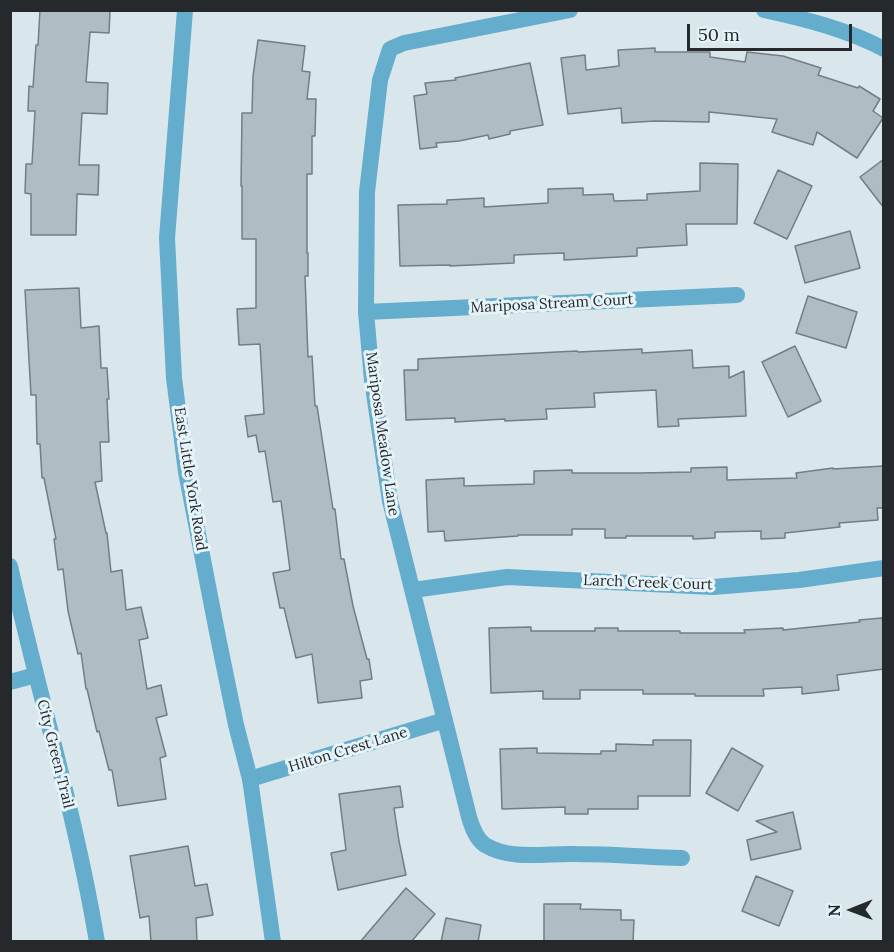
<!DOCTYPE html>
<style>
body{margin:0}
#map{position:relative;width:894px;height:952px;overflow:hidden;background:#d9e6ec;font-family:Lora,serif}
canvas{display:block}
.frame{position:absolute;inset:0;border:12px solid #25292c;pointer-events:none}
.north{position:absolute;left:822px;top:880px;width:60px;height:60px;-webkit-text-stroke:4px #e6f3f9;paint-order:stroke;rotate:269deg;font-size:16px;font-weight:700;line-height:24px;text-align:center;color:#25292c}
.north::after{content:'';display:block;margin:auto;width:21px;height:27px;background:#25292c;clip-path:polygon(50% 0,100% 100%,50% 72%,0 100%)}
.scale{position:absolute;left:687px;top:24px;width:165px;height:27px;box-sizing:border-box;border:3px solid #25292c;border-top:0;padding-left:8px;font-size:18px;line-height:21px;white-space:nowrap;color:#25292c;-webkit-text-stroke:4px #e6f3f9;paint-order:stroke}
</style>
<div id="map">
<canvas width="894" height="952"></canvas>
<div class="frame"></div>
<div class="north">N</div>
<div class="scale">50 m</div>
</div>
<script>
const g = document.querySelector('canvas').getContext('2d');
g.lineJoin = 'round';
function paint(path, color) { g.fillStyle = color; g.fill(path, 'evenodd'); }
function stroke(path, color, width, dash) { g.strokeStyle = color; g.lineWidth = width; g.lineCap = dash ? 'butt' : 'round'; g.setLineDash(dash || []); g.stroke(path); }
function drawText(font, color, halo, rows, align = 'center') {
  g.font = font + ' Lora,serif'; g.lineWidth = 6; g.setLineDash([]); g.textBaseline = 'middle'; g.strokeStyle = halo; g.fillStyle = color; for (const [text, x, y, turn = 0] of rows) {
    g.save(); g.translate(x, y); g.rotate((+turn || 0) * Math.PI / 180); g.textAlign = isNaN(turn) ? turn : align; if (halo) g.strokeText(text, 0, 0); g.fillText(text, 0, 0); g.restore();
  }
}
const building = new Path2D(`
 M40,10h70l-1,23 -19,-1 -4,50 22,1 -1,31 -25,-1 -3,52h20l-1,30 -21,-1 -1,41h-45v-41l-6,-1 1,-29h6l3,-53h-7l1,-25 4,1 3,-42h2z
 M258,40l47,6 -3,25 8,1 -3,27h9l-1,37h-3v38h-5v79h1v23h-3l3,81 4,-1 3,50h2l16,103h2l6,50h3l9,47 14,53h2l3,20 -12,2 2,17 -44,5 -6,-49 -16,4 -12,-50h-4l-7,-35 17,-3 -9,-69 -8,1 -8,-51 -6,1 -3,-17 -8,2 -3,-21 19,-2 -4,-70 -21,1 -2,-36 19,-1v-69h-14v-53h-1l1,-73h10l1,-37z
 M655,48v4h55v5l35,5 2,-10 36,4 38,12 -3,7 40,13 1,-2 21,13 -7,12 10,7 -26,40 -40,-26 -4,13 -41,-13 5,-13 -68,-7v10l-54,-1 -33,2 -1,-15 -53,6 -7,-56 24,-3 1,15 33,-4 -1,-16z
 M530,63l13,62 -33,6v3l-21,5 -1,-4 -29,6 -23,2 1,4 -17,2 -6,-53 13,-2 -2,-11 31,-3 -1,-2z
 M884,159v49l-24,-31z
 M700,163l38,1 -1,60h-51l1,21 -50,3v8l-73,4v-7l-28,1 -22,1v8l-64,3v-1l-50,1 -2,-61 49,-1v-4l37,-2v9l64,-4v-14l35,-1v7l30,-1 1,7 33,-1v-6l53,-3z
 M778,170l34,16 -25,53 -33,-16z
 M850,231l10,37 -55,15 -10,-37z
 M79,288l2,40 18,-2 2,42h6l2,31h-2l2,43h-9l2,39 -7,1 11,51h1l4,39 11,-2 4,40 15,-3 7,31 -9,2 8,49 14,-4 6,30 -11,3 10,38 -6,2 6,41 -48,7 -6,-36h-3l-10,-39 -2,1 -10,-43h-1l-5,-36 -3,1 -10,-43 -5,-42 -5,1 -4,-31h2l-12,-61h-2l-2,-34h-3l-1,-49h-5l-6,-105z
 M808,296l49,16 -11,36 -50,-15z
 M795,346l26,55 -33,16 -26,-55z
 M642,349v4l50,-3 1,18 36,-2v12l15,-7 2,45 -68,3 1,7 -21,1 -2,-37 -62,3 1,14 -49,2 1,10 -42,2v-2l-50,3v-4l-49,2 -2,-50h14v-11l159,-8 1,1z
 M884,466v42h-7l1,12 -39,3 1,4 -55,6v5l-24,1v-8l-46,1v6l-22,1v-3h-67v2h-21v-9h-33v6h-54v1l-73,5 -1,-10 -16,1 -2,-52 38,-2v8l70,-2v-13l38,-1v3h67l52,-1v-4l36,-1v13l70,-2 -1,-5 37,-5v1z
 M882,618l2,12v39l-47,6 2,15 -37,4v-7l-39,2 1,7h-69v-2h-52v-4h-63v9h-37v-8l-52,2 -2,-65 42,-1v4h64v-3h23v3h62v2h65l-1,-3 39,-2v2l77,-8 -1,-2z
 M653,740h38l-1,56h-52v13h-50v5h-23v-7l-63,2 -2,-60 37,-1v5l64,1v-3h15v-7l37,1z
 M732,748l31,18 -25,45 -32,-18z
 M400,786l3,21 -9,1 5,33 7,34 -68,15 -7,-37 15,-3 -7,-56z
 M793,812l8,37 -50,11 -4,-20 30,-8 -21,-11z
 M188,846l7,40 12,-2 6,31 -17,3 1,24h-46l-2,-26 -9,2 -10,-62z
 M756,876l37,15 -14,35 -37,-15z
 M406,888l29,26 -24,28h-51z
 M544,904h37l-1,5 41,1v10h13l-1,22h-89z
 M446,918l35,7 -3,17h-37z`);
const minor = new Path2D(`
 M570,10l-166,33 -14,6 -10,31 -13,112 -1,120 6,68 18,121 79,316c3,10 7,22 16,28 26,16 62,8 91,9 35,0 71,3 106,4
 M764,10c41,9 82,19 120,39
 M366,312l371,-17
 M10,566c28,126 66,249 87,376
 M413,590l94,-13 206,10 86,-7 85,-12
 M10,682l26,-7
 M250,779l195,-59`);
const tertiary = new Path2D(`
 M185,10l-18,228 7,140 12,94 31,160 19,93 14,54 23,163`);
const streetNames = [
 ["Mariposa Stream Court",552,304,-3],
 ["Mariposa Meadow Lane",382,434,82],
 ["East Little York Road",190,479,81],
 ["Larch Creek Court",648,583,2],
 ["Hilton Crest Lane",348,750,-17],
 ["City Green Trail",55,754,76]
];
paint(building, '#b0bcc3');
stroke(building, '#727e84', 1.5);
stroke(minor, '#65adcc', 16);
stroke(tertiary, '#65adcc', 16);
drawText('15px', '#25292c', '#e6f3f9', streetNames);
</script>
